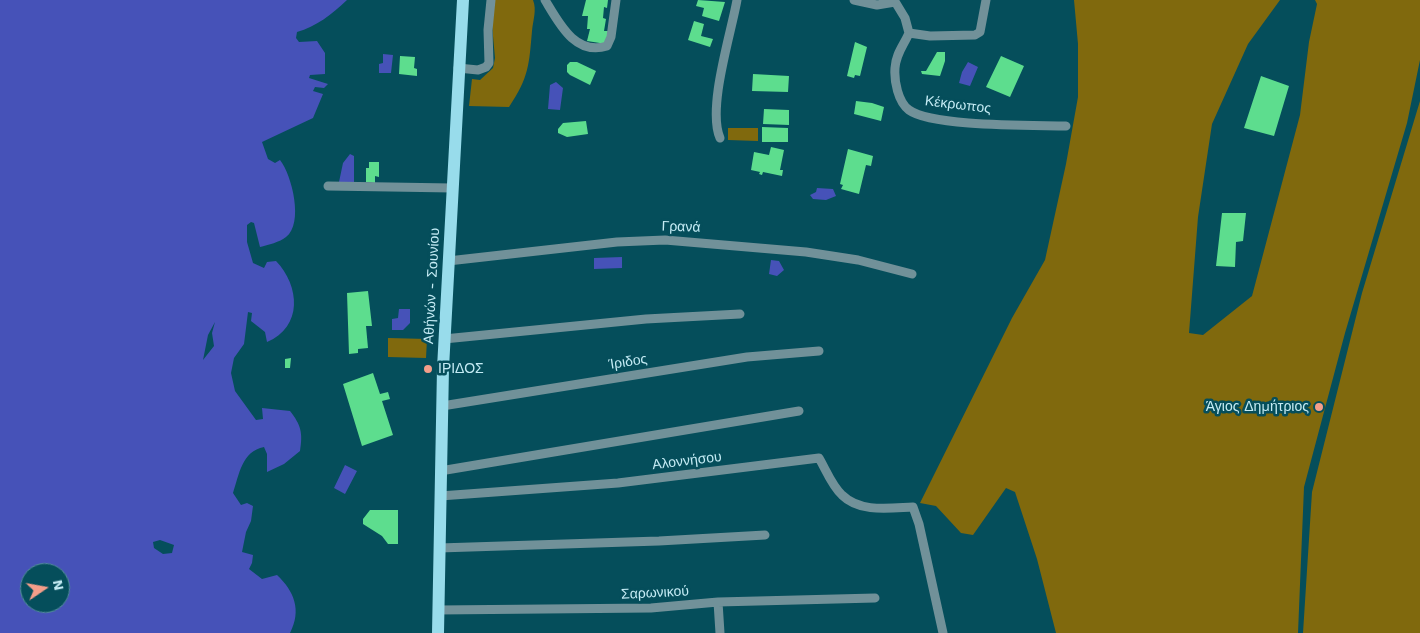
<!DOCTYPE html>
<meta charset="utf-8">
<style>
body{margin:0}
#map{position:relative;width:1420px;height:633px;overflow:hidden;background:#054e5b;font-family:"Work Sans",sans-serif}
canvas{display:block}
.north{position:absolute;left:20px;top:563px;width:50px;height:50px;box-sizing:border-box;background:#054e5b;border:1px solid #518d98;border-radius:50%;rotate:78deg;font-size:14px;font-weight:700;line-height:20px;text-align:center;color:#c4ebf4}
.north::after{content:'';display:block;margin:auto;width:18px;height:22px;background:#f49e8a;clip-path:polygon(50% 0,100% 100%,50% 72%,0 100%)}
</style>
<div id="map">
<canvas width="1420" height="633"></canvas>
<div class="north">N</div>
</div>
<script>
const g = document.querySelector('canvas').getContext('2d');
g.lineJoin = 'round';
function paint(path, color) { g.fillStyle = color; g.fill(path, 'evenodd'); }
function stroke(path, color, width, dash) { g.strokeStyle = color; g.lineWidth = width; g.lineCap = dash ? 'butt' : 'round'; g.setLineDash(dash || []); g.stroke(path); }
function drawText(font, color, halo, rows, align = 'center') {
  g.font = font + ' "Work Sans",sans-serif'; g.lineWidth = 5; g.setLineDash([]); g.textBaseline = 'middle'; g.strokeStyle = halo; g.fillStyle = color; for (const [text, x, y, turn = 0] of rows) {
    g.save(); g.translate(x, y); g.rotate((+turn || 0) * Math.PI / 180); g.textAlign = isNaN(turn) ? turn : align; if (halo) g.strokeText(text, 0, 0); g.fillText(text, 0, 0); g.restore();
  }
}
const green = new Path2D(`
 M494,0h39c4,10 0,20 -1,31 -3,34 -3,46 -23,76l-40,-1 3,-27 8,1 13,-12 2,-10 -3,-33z
 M1074,0h206l-32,44 -36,80 -14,93 -9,116 14,2 49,-39 48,-181 9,-73 8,-38 -2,-4h105v60l-13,63 -62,210 -41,154 -6,146h-242l-19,-74 -22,-67 -9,-4 -33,47 -12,-2 -25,-27 -16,-3 92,-185 33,-58 21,-96 12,-67v-53z
 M1420,101v532h-117l9,-141 50,-199z
 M728,128h30v13l-30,-1z
 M388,338l39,1 -1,19 -38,-1z`);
const water = new Path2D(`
 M0,0h347c-15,14 -31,27 -50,32l-1,6 3,4 18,-1 8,12v21l-15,1 -1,3 19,6 -4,4 -9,-1 -2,4 10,3 -10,24 -51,24 6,17 7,4 5,-3c12,15 24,64 6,77 -6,5 -18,8 -26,10l-6,-24 -3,-1 -4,3v17l6,21 11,5 3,-6 9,-1c24,25 27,66 -9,81l-2,-10 -14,-11 1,-8 -4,-1 -4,32 -10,14 -3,15 4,18 21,29 7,-1 -1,-11 28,3c11,14 13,22 10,40l-16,13 -17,8v-18l-3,-7c-22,4 -25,28 -31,46l8,12 6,-2 6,3 -2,15 -5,11 -4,20 11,3 -1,8 -3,6 13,10 15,-4c17,16 25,35 13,58h-290zM215,322l-3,11 2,13 -11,14 5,-25zM160,540l14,5 -2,8 -9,1 -9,-6 -1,-6zM30,573h30v30h-30z
 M383,54l10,1 -2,18h-12v-9l4,-1z
 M968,62l10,5 -8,19 -11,-3 3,-11z
 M556,82l7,6 -3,22 -12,-1 2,-24z
 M350,154l4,2v26h-15l4,-19z
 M817,188l16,1 3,7 -10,4 -13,-1 -3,-4 6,-3z
 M622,257v11l-28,1v-11z
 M771,260l8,1 5,9 -7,6 -8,-2z
 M399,309h11v14l-7,7h-11v-11l6,-1z
 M345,465l12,6 -12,23 -11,-6z`);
const building = new Path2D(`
 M586,0h22l-1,8 -3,-1 -1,11 3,1 -2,12h4l-2,13 -19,-3 3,-12h-3l1,-13h-6z
 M698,0l27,2 -6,19 -17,-5 2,-8 -8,-2z
 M694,21l10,3 -3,12 12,3 -3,8 -22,-7z
 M855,42l12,5 -7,29 -5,-1 -1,3 -7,-2z
 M937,52h8v9l-5,15 -18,-2 -1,-3h5z
 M400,56l15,1 -1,11 3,1v7l-18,-2z
 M1001,56l23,10 -14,31 -24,-10z
 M570,62h7l19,9 -6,14 -20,-10 -3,-3v-7z
 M753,74l36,2 -1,16 -36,-1z
 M1261,76l28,10 -15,50 -30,-8z
 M856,101l16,2 12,4 -3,14 -27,-7z
 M764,109l25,1v15l-26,-1z
 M586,121l2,13 -21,3 -9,-4v-4l5,-6z
 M762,127l26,1v14h-26z
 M771,147l13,3 -4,20h3l-1,6 -19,-4 -1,3 -3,-1 1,-2 -9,-2 3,-18 15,3z
 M848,149l25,7 -2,10 -5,-1 -7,29 -18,-5 2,-4 -3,-1z
 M369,162h10v15l-4,-1v7l-9,-1v-14h3z
 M1222,213h24l-3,28 -7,1 -1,25 -19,-1z
 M368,291l4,35h-6l2,22 -10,1v4l-9,1 -2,-61z
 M291,358l-1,10h-5v-9z
 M373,373l7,21 8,-2 2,7 -8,2 11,34 -31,11 -19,-62z
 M370,510h28v34h-10l-6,-8 -19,-12v-5z`);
const minor = new Path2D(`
 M545,0c14,23 30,56 62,46l4,-9 5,-37
 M854,0l23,5 18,-3
 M894,0l11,18 4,15c-5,12 -13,20 -14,35 -1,13 3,34 14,42 23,17 125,15 157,16
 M909,33l21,3 45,-1 5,-3 6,-32
 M458,68l20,2 8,-3 3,-4 -1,-33 3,-30
 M720,138c-13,-30 11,-104 17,-138
 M328,186l124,2
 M448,261l169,-19 48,-2 141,12 52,8 54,14
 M444,339l202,-20 94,-5
 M442,406l305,-49 72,-6
 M440,471l359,-60
 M440,496l178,-13 201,-25c7,12 13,28 23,37 18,18 48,13 71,12l6,17 24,109
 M439,548l220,-7 106,-6
 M718,602l2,31
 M438,610l213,-2 67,-6 157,-4`);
const primary = new Path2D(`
 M438,633l5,-265 20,-368`);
const markers = [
 [428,369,5,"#f49e8a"],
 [1319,407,5,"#f49e8a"]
];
const streetNames = [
 ["Κέκρωπος",958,105,7],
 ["Γρανά",681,227,2],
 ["Αθήνών - Σουνίου",432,286,-87],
 ["Ίριδος",628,362,-9],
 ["Αλοννήσου",687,461,-7],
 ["Σαρωνικού",655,593,-3]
];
const poiNames = [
 ["ΙΡΙΔΟΣ",438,369],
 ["Άγιος Δημήτριος",1309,407,"right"]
];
paint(green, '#80690d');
paint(water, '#4652b8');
paint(building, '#5ddd8e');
stroke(minor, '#719199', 9);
stroke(primary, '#98dceb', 12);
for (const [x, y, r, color] of markers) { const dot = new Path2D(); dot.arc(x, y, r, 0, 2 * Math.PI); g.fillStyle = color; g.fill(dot); stroke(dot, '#054e5b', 2); }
drawText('14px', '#c4ebf4', '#054e5b', streetNames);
drawText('14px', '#c4ebf4', '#054e5b', poiNames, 'left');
</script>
